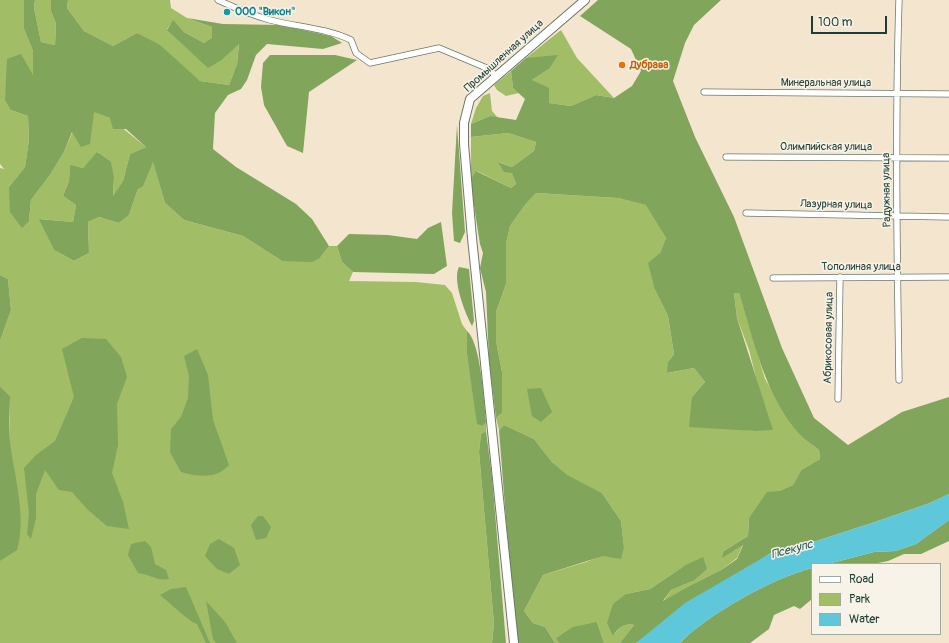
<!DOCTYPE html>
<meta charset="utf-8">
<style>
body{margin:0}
#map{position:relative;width:949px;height:643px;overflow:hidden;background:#f4e6ce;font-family:Pangolin,sans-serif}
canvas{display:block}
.legend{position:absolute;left:811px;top:563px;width:130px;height:72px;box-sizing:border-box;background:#f7f3e8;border:1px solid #a1aaa0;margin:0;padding:5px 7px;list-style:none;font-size:12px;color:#1f3d34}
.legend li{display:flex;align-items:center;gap:8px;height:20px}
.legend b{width:20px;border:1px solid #a1aaa0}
.scale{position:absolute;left:811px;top:16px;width:76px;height:18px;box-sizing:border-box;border:2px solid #1f3d34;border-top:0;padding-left:5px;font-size:12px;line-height:14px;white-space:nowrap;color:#1f3d34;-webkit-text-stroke:3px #f7f3e8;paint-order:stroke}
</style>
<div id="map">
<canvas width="949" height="643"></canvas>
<ul class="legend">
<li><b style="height:5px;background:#fff"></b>Road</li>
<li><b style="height:11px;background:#a1be66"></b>Park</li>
<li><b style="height:11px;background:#5ec7da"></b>Water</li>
</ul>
<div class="scale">100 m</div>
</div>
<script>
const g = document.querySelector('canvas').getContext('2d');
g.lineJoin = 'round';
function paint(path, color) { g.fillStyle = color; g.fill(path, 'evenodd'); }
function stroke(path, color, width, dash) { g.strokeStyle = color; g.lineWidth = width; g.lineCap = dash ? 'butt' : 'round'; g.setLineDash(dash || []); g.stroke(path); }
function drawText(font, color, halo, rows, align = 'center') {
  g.font = font + ' Pangolin,sans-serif'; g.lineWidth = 3; g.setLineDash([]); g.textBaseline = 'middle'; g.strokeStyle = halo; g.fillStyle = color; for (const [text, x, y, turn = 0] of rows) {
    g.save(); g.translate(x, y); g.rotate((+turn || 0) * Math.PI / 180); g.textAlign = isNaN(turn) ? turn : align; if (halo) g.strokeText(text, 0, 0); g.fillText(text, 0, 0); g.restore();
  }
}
const green = new Path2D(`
 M0,0h24v29l9,22v25l-22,34 17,6 1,24 -4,27 -16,20 20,34 2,-21 19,-25 14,-23 9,-21 20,-20 17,7 36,29 -16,7 -7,27 -10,16 1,-18 -16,-27 -15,16 -13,-2 -1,15 -6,15 13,9 -3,17 -33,-3 14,31 20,11 15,-8 -1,-31 11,-5 20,6 10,-8 9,-26 5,-2 10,-26 12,42 19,17 59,16 39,25 38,-3 9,-12h8l5,16 11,10 -4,9 67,1 29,3 7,8 10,31 5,7v23l7,41 9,31 3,-4v9l-5,3 -2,18 15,172 -2,19h-492v-82l19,-60 -10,-61 1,-44 -10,-10v-45l11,-31 -3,-31 -8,-4v-107l4,1 -4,-5z
 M35,0h16v11l5,13 -1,21 -14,-3 -7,-34z
 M68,0h102l1,8 16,10 25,9 1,11 -9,5 -20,-11 -11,-11 -6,8 22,21 34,9 16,-16 -2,21 -8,21 -29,-4 -63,-48 -24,13 -29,-15 -17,-23z
 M561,30l16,28 37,40 -18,-3 -25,11 -22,-3 -17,-23 17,-11 -12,-11h-11z
 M511,71l2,17 6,5 -13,3 -9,-6 -3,-5z
 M490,93l2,18 7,8 -9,-3 -19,8 5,-16 7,-12z
 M508,133l28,9 -2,9 -22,16 -13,-5 13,10 4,12 -5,4 -34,-17 -6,8v-42z
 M536,193l82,5 29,7 19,33 -6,15 -5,37 13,26 6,38 -6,8v11l26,-5 11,14 -13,15 35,31 28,3 4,-42 -10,-39 -12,-32 -3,-25h5l26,86 35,56 19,15 1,9 -19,11 -8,15 -14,6 -30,27 -1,18 -24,15 11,-1 8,-6 -6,14 -16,12 -32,16 -26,16 8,-12 22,-9 -9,-15 -34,23 -24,5 -13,42c6,-8 10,-13 21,-11l-14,18h-16l-7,-21 -40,15 2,6h-4l-10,-16 -12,-4 -9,-12 19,-36 43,-13 38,-15 -3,-26 -19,-28 -35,-17 -15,-14 -18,-23 -30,-14 -5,5 -3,-12 6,-5v-41l-6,-31v-29l10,-28v-40l4,-18 15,-21z`);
const forest = new Path2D(`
 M24,0h11l-1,8 7,34 14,3 1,-21 -5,-13v-11h17l-1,8 17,23 29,15 24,-13 23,12 40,36 29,4 8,-21 2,-20 -16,15 -15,9 -41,-38 6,-10 11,12 20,11 8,-5v-11l-25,-9 36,6 56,1 52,11 11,7 -19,6 -56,-5 -11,11 -9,25 -6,9 -13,6 -13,18 -2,36 23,18 60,37 16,15 17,27 -9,12 -8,4 -30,-1 -39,-25 -59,-16 -19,-17 -12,-41 -10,25 -5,2 -9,26 -10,8 -20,-6 -11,5 1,31 -15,8 -20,-11 -15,-31 34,3 3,-17 -13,-9 6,-15 1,-16 13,3 14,-16 14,10 3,16 -1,18 10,-15 7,-27 16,-7 -20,-18h-13l-3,-11 -16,-6 -4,32 -9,3 -9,-15 -8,20 -14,23 -19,25 -2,21 -7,7 -12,-16 -1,-25 16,-20 4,-27 -1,-24 -17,-6 -6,-10 2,-41 14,-5 12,21v-24l-9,-22z
 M598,0h123l-27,25 -9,18 -12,38 22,56 39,80 48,131 32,70 34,27 54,-33 47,-15v97l-19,9 -55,19 -74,24 -30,7 -32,20 -103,70h-16l14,-18c-10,-2 -16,3 -21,11l-6,-13 6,-19 13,-10 24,-5 34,-23 19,-9 4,12 -14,12 -22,9 -8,11 26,-15 32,-16 16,-11 6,-14 -21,13 2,-7 24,-15 1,-18 18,-26 12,-1 14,-6 8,-15 19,-11 -1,-9c-6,-5 -14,-10 -19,-15 -35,-40 -46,-93 -61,-142h-5l3,25 36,112 -18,1 -66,-4 3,-30 13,-15 -11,-14 -27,5 1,-11 6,-8 -6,-38 -13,-26 -7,-27 12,-10 6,-15 -20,-33 -28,-7 -82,-5 -11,12 -15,21 -4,18v40l-10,28v29l6,31v41l-6,5 -7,-58 -3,-68 -6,-24 3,-15 -3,-9 -7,-45 -2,-20 5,-8 35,17 5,-4 -4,-11 -8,-1 -6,-10 14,5 22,-16 2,-9 -28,-9 -37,4v-13l19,-8 26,4 9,-21 -12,-11 -2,-17 15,-13 32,-3 -9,14 -17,11 17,8v15l22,3 25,-11 18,3 18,-12 9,-15 -10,-22 -51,-33z
 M270,55h65l22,5 -48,32 -6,61 -16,-7 -23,-41 -3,-18 2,-24z
 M457,125l8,107 -5,11 -6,-2 -2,-28z
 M441,222l6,44 -13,8 -81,-2 -11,-10 -5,-16 12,-12 39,1 29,4 11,-11z
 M459,267l10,2 5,52 -2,5c-7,-13 -20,-46 -13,-59z
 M0,275l8,4 3,31 -11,31z
 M467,331c14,12 17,71 19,91l-3,4 -6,-2 -10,-70z
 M82,338l24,1 15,18 6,20 -10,27 1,41 -6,28 11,29 6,27 -22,-3 -19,-16 -16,-18 -13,-2 -14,-20 -9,24v24l-5,21 -4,-5 2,-21 -5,-45 12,-13 19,-14 19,-44 -12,-48z
 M197,349l11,26 5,45 16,45c-12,14 -31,12 -48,7l-11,-20 1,-23 10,-12 7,-19 1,-22 -5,-20z
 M0,386l10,10c0,15 -2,31 0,46 4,33 17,75 7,108l-17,11z
 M541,388l11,24 -11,10 -9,-6 -5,-27z
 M504,425l30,14 18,23 15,13 35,18 19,28 3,26 -3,12 -18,-3 -60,19 -19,36 9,12 12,4 10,16h-37l-7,-59 -12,-154z
 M486,431l6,46 14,166h-14l2,-19 -15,-172 2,-18z
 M258,516h5l8,11 -5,11 -10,2 -5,-15z
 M949,520v21l-28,13h-17l-16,7 -15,3h-45l46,-12 21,-1 21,-7z
 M219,539l15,9 6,17 -11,9 -12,-5 -12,-13 5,-12z
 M145,541l6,6 4,17 11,6 3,9c-13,2 -17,-4 -31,-6l-10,-18 3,-11z
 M812,568v31l-12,10 -6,-3 -20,9 -5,14 -19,14h-70c28,-29 93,-65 132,-75z
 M186,587l24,56h-4l-9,-19c-9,-3 -28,-22 -37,-29l11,-6z
 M206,601l19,21 12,21h-21l-3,-4z
 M597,622l7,21h-45l-3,-5 17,-11z`);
const water = new Path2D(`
 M949,494v26l-33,24 -21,7 -21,1 -46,12h-16v4c-39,10 -104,46 -132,75h-44l49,-40 86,-50 30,-7 74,-24 55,-19z`);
const street = new Path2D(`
 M218,0c17,8 34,15 52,20 27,7 56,8 81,20l5,13 14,10 69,-15 50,21 7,7
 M899,0c-4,127 -2,253 0,380
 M704,92l245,2
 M726,157l223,1
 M746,213l203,4
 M773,278l176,-1
 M838,399l2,-122`);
const secondary = new Path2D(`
 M514,643l-42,-405 -8,-94v-21l6,-24 115,-99`);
const markers = [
 [227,12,4,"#0f9aa8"],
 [622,65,4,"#e8710a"]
];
const cultureNames = [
 ["ООО \"Викон\"",235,12]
];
const streetNames = [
 ["Промышленная улица",504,56,-42],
 ["Минеральная улица",826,83],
 ["Олимпийская улица",826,147],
 ["Радужная улица",887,190,-91],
 ["Лазурная улица",836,205,1],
 ["Тополиная улица",861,267],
 ["Абрикосовая улица",829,338,-89]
];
const foodNames = [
 ["Дубрава",630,65]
];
const waterNames = [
 ["Псекупс",792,550,-15]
];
paint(green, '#a1be66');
paint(forest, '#80a55b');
paint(water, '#5ec7da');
stroke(street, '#6a786a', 7);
stroke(secondary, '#6a786a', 10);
stroke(street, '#fff', 5.5);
stroke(secondary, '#fff', 8);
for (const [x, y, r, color] of markers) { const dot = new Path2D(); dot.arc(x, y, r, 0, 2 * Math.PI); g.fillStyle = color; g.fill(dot); stroke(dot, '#f7f3e8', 1.5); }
drawText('bold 11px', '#0d838f', '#f7f3e8', cultureNames, 'left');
drawText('11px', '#1f3d34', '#f7f3e8', streetNames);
drawText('bold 11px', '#c56008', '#f7f3e8', foodNames, 'left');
drawText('italic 12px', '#2c5955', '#f7f3e8', waterNames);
</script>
